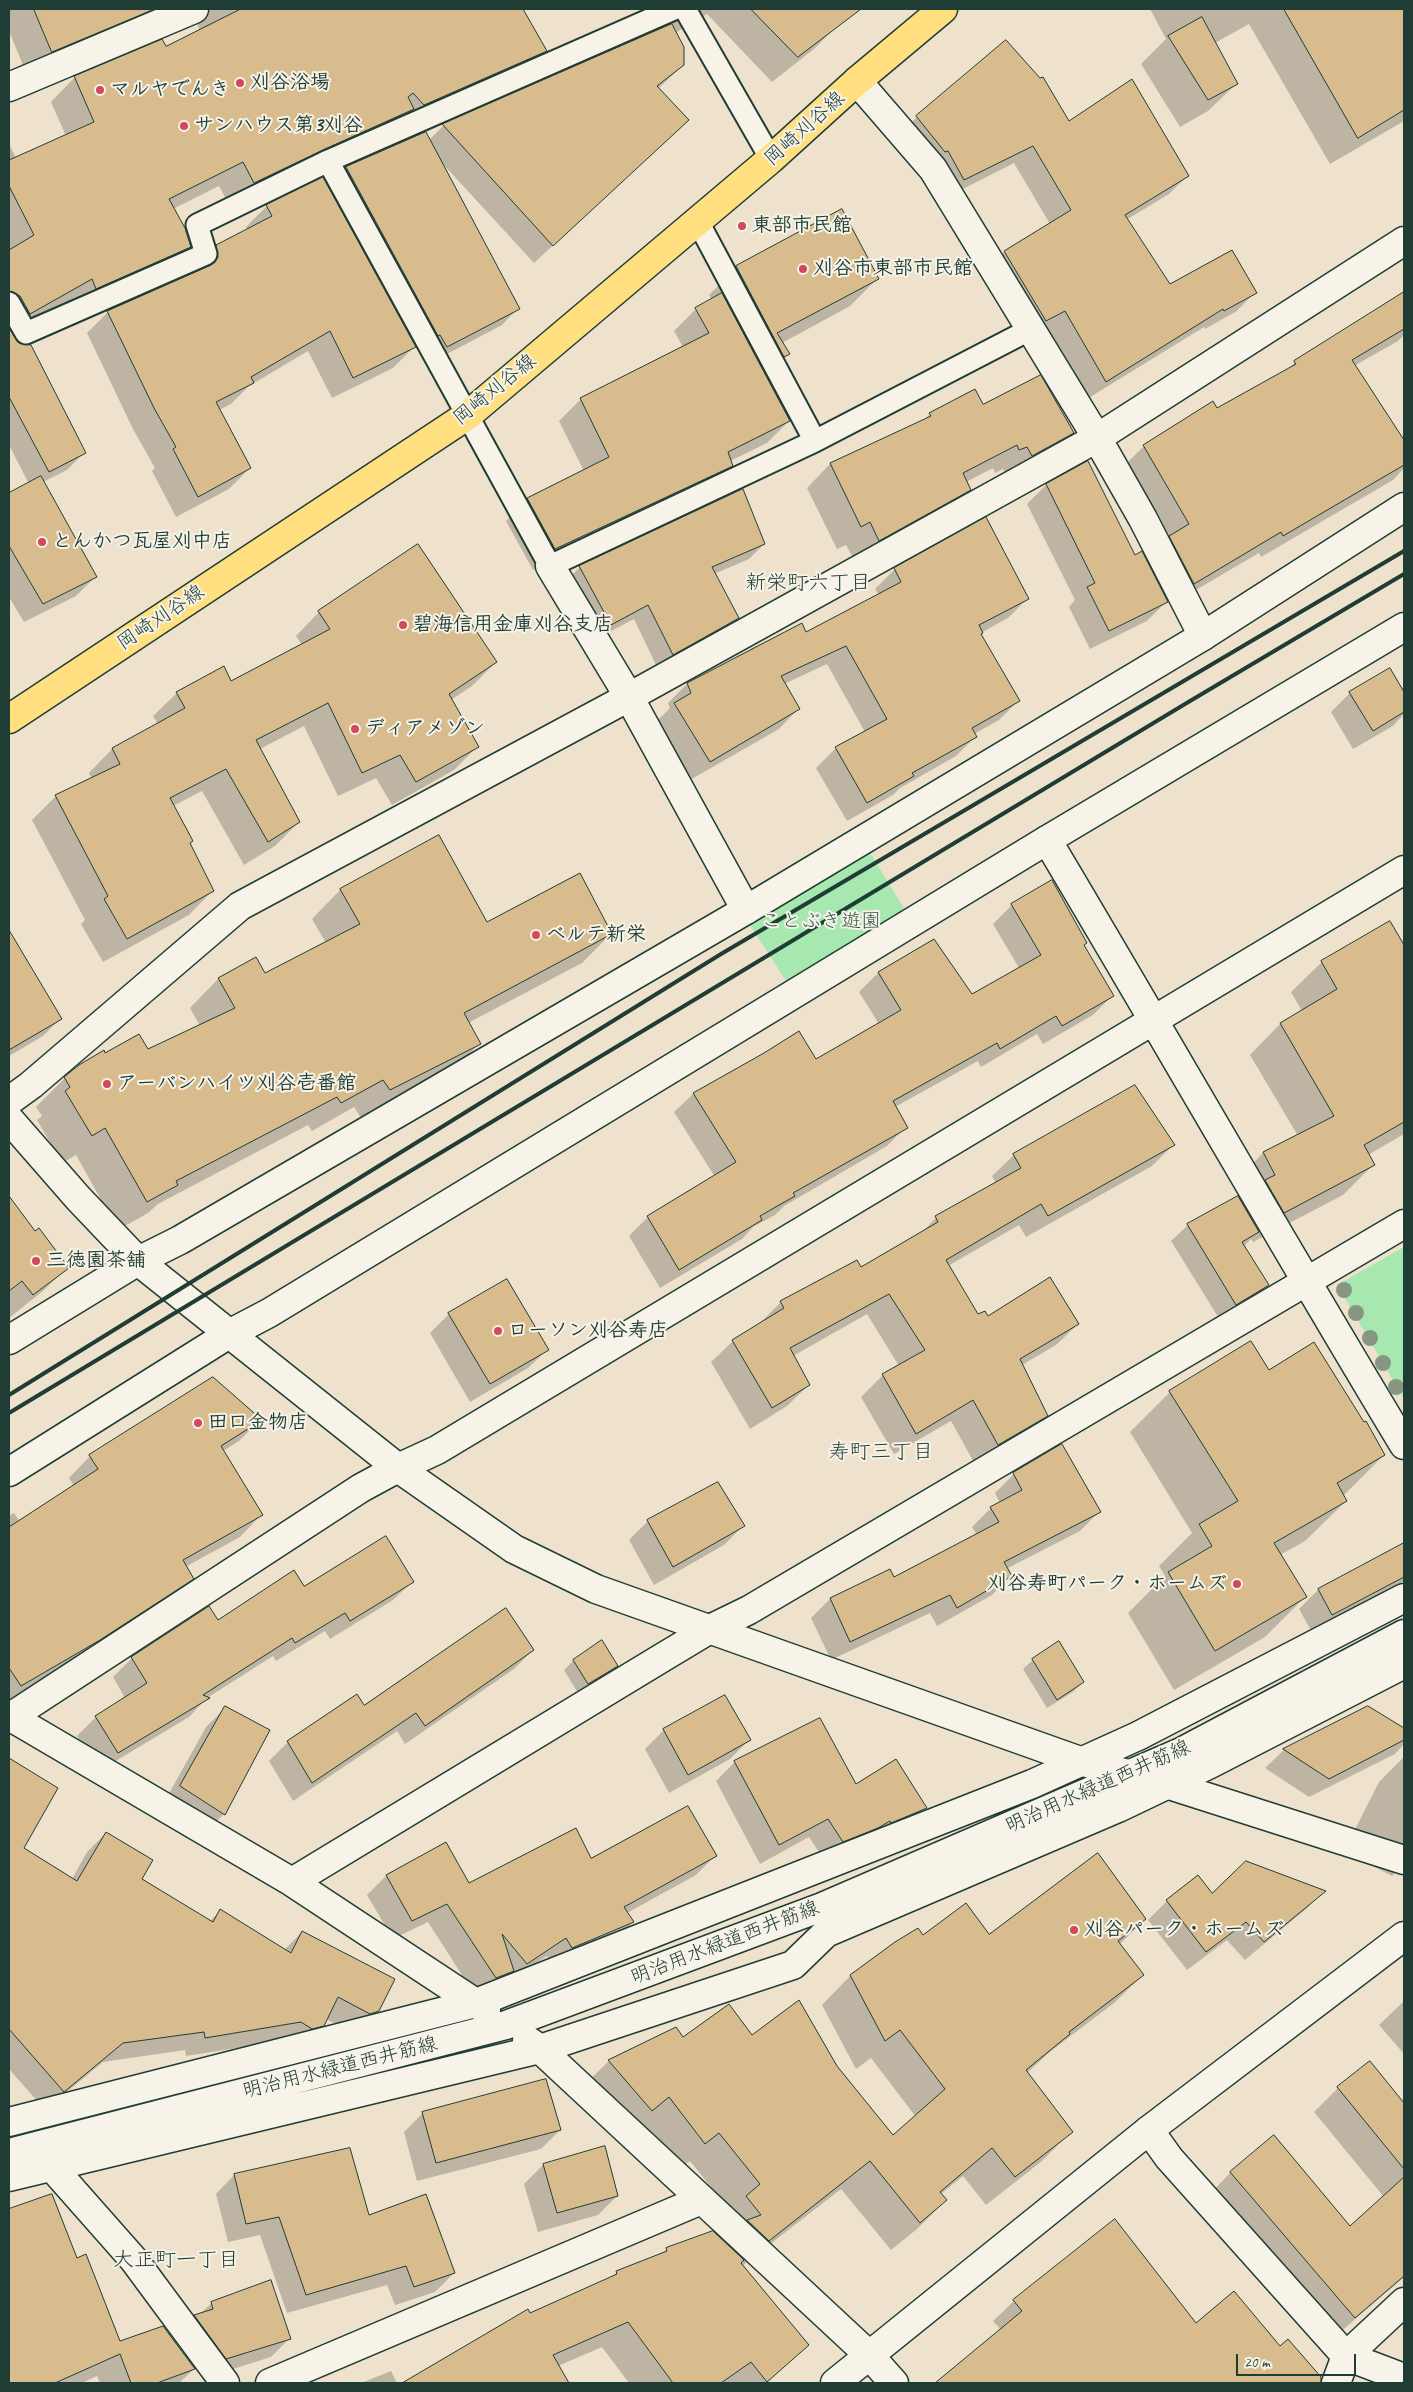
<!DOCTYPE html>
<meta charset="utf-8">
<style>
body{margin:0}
#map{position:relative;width:1413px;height:2392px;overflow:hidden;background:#eee2cd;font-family:Caveat,sans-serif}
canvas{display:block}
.frame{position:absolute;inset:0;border:10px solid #1f3d34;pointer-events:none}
.scale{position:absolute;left:1236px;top:2354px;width:120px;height:22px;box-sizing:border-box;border:2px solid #1f3d34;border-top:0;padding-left:6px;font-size:15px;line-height:18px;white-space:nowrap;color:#1f3d34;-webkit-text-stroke:4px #f7f3e8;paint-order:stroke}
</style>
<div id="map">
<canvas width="1413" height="2392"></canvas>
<div class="frame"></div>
<div class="scale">20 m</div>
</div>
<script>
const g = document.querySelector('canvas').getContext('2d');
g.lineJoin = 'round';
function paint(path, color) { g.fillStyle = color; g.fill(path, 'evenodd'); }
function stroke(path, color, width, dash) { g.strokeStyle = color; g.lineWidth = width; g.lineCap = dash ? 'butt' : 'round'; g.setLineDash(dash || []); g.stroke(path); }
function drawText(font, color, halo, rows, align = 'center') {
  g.font = font + ' Caveat,"Klee One",sans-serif'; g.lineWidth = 4; g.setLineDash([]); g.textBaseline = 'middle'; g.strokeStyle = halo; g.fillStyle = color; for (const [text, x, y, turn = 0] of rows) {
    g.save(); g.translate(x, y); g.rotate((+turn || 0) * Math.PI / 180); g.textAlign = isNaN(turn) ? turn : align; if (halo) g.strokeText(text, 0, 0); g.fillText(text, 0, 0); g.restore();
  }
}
const green = new Path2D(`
 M869,851l36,59 -117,74 -38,-59z
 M1404,1247v152l-67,-114z`);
const shadow = new Path2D(`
 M9,9h139v1l-24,25 -97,40 -18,-44z
 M192,9h329l24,42 -24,24 -291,132 -11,-21 -46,23 16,38 -24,24 -93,41 -5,-9 -56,31 73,119 -17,17 -24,12 52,95 -19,19 -52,26 -15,-25v-103l20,-10 -20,-39v-301l7,14 50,-22 -15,-34 24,-25 90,-29 35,-17z
 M662,9h186l-13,10 4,5 -25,25 -42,33 -65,-68 -32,19 8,32 -25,24 -21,79 35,-143z
 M1150,9h254v112l-74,43 -81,-140 -34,19 21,41 -28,27 -28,16 -39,-63 25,-25z
 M1006,42l62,80 119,54 -18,18 -43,26 44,65 85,7 -18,19 -32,18 -1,-2 -117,72 -101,-129 18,-18 46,-28 -36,-61 -69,35 -47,-62 19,-19z
 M558,75l43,126 -67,62 -91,-99 75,144 -16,17 -72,38 -100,-178 16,-17 80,-35 3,7 14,-14z
 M267,206l147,141 -21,21 -61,30 -24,-47 -59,35 -18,18 -12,6 31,58 -21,21 -53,28 -24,-46 3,-3 -22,-39 -46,-96 21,-21 89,-39 -1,-6 21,-21 30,-16 -1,-3z
 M841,211l37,67 -28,28 -68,37 6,11 -23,23 24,44 -22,22 -37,18 2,4 -22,22 -177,83 -27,-49 22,-22 56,-28 -25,-50 22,-22 102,-52 -9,-16 22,-22 16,-9 -3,-5 28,-28z
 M1404,294v41l-6,6 -44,25 50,77v25l-11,12 -132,77 -2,-4 -87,51 -50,-136 22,-22 142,-74 9,-10z
 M982,406l91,27 -24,23 -41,23 -5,-10 -8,4 -2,-5 -27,14 4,7 -24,24 -90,50 -10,-18 -9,4 -30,-61 23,-24 94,-44 6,-6z
 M1088,462l47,95 31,45 -19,19 -57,28 -21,-42 6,-7 -48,-96 19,-19z
 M764,544l-15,15 -35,15 23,44 -14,15 -65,36 -24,-50 -38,20 -31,-57 15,-15z
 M895,569l132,30 -19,19 -29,16 39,67 -19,19 -25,14 1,3 -19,19 -56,32 -7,7 -46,26 -31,-53 20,-20 29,-16 -38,-68 -43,20 14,25 -19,20 -89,51 -35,-57 15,-15 -2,-5 19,-19 67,-37 47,-23 4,9 74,-38 -4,-6z
 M319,612l177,50 -24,24 -21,14 27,46 -24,24 -62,35 -16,-27 -38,18 -34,-70 -44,23 39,73 -24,24 -31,19 -42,-74 -29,15 39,85 -23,24 -86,47 -22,-38 4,-4 -53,-100 24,-24 36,-17 -3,-6 23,-24 46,-25 -5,-8 24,-23 54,-11 71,-37 -6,-9z
 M1389,670l15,25v19l-11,12 -40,23 -22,-37 19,-19z
 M438,837l48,87 125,10 -29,29 -114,60 11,21 -28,29 -90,45 -7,-11 -42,24 -4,-6 -150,79 -10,9 -30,17 -42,-75 -14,8 -25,-43 5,-4 -6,-9 29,-29 39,-23 44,-5 52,-24 -10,-18 28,-29 38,-20 9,16 61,-32 -14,-24 28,-29z
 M1012,905l71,41 29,50 -19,19 -50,29 -6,-10 -56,33 -3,-6 -83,46 11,20 -19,19 -103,60 -9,9 -22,12 -11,12 -82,49 -31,-52 19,-19 67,-40 -41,-65 19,-18 122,-33 64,-37 -20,-32 19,-19 55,-33 38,56 48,-28 -26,-44z
 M9,938l51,81 -17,17 -34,20z
 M1404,942v192l-36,21 5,10 -30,30 -90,47 -2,-3 -8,8 24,38 -16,16 -31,19 -49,-79 17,-16 51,-29 -6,-12 30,-31 35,-17 -48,-81 30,-31 22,-13 -11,-19 31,-30z
 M1173,1145l-21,21 -126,71 -7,-12 -71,41 30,50 100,8 -22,21 -34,20 25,50 -22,22 -49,29 -25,-45 -57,33 -33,-57 22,-22 16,-9 -32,-52 -74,42 16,29 -22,21 -37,23 -39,-67 22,-21 27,-18 21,-21 80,-33 57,-33 18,-18 60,-35 -4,-7 22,-21z
 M13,1204l22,28 33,35 -25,24 -34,27v-111z
 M449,1314l98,36 -19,18 -58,34 -40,-69z
 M1268,1372l116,83 -41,41 3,5 -41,40 -25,14 25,42 -40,40 -91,53 -46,-77 37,-37 -6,-10 33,-33 -62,-101 40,-40z
 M260,1420l-21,21 -16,10 38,64 -21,22 -55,30 7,11 -21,22 -94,61 -68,40v-185l5,-3 6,9 54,-36 -5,-8 21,-22z
 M1014,1474l85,38 -19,19 -74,38 5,7 -19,19 -55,31 -7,-13 -99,47 -20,-42 19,-19 60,-28 4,7 83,-43 -5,-8 19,-19 9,-5 -5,-10z
 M717,1483l26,43 -19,19 -70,40 -25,-45 19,-19z
 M1398,1548l6,10v22l-11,11 -80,43 -14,-25 19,-19z
 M412,1582l-19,18 -63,39 -5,-8 -49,30 -3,-5 -66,42 -18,19 -90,54 -22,-35 19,-19 29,-19 -12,-21 19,-19 85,-37z
 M602,1642l15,24 -10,9 -29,18 -14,-23 9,-9z
 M533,1650l-19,19 -109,75 -8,-13 -104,70 -24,-40 19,-19 75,-35z
 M1033,1660l50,22 -10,10 -26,16 -24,-39z
 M225,1708l44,23 -45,83 -19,19 -43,-27 44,-79z
 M1368,1708l36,22v14l-9,10 -86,43 -44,-29 19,-18z
 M820,1720l35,66 71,22 -19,18 -83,34 -15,-23 -49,27 -44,-83 19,-19z
 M664,1730l85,10 -19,19 -61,34 -24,-44z
 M1404,1757v106l-12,13 -48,-25 35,-69z
 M15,1764l7,85 50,30 15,-27 19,-19 34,47 69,42 11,-11 64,39 18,-18 76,79 -19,19 -8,2 -25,-13 -22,25 -22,-3 -96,15 -1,-6 -82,12 -58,48 -36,-41v-299z
 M446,1843l23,42 122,-25 124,-4 -19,19 -69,38 6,9 -19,19 -61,25 -6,-10 -39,26 -32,15 -48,-75 -35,17 -26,-44 19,-19z
 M1198,1877l14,17 112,-3 -18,18 -61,51 -18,-20 -40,30 -39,-50 19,-19z
 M1145,1919l-26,26 24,30 -29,28 -63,48 -24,22 44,59 -29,29 -56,44 -23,-29 -22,18 5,6 -29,29 -26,21 -50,-61 -99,77 65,78 -40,39h-138l-27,-36 -44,19 9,17h-162l122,-72 2,4 81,-36 7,-7 44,-18 6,-5 58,-5 4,-5 2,-27 -41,-51 -14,10 -96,-82 29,-28 74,-22 68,-2 85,30 57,69 23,-19 -45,-59 -15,11 -34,-64 28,-29 46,-33 27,-6 65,-1z
 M1404,2001v53l-25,-29z
 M1369,2063l35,42v172l-73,63 -123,-144 23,-24 119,56 34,-31 -70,-85 24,-24z
 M423,2113l137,17 -19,19 -124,32 -13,-49z
 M543,2165l74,31 -19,19 -60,17 -14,-48z
 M234,2175l134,41 86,57 -19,19 -40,13 -8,-20 -100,28 -27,-78 -32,7 -12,-48z
 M51,2196l25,64 43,83 75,26 -15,14h-79l-3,-7 -15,7h-73v-173z
 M1115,2221l80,103 85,24 39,29 -6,6h-376l64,-53 -8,-9 21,-20z
 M212,2303l78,35 -19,19 -64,20 -31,-42z
 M391,2371l6,12h-36z`);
const building = new Path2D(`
 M34,9h115l1,2 -98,41z
 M241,9h282l24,42 -123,54 -11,-12 -5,4 6,12 -91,41 -69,33 -11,-21 -74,37 16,29 6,19 -95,42 -4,-10 -62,35 -10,-18 -11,-5v-41l25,-15 -25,-49v-26l85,-38 -20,-46 88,-37 4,7z
 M751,9h110l-63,48z
 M1284,9h120v101l-46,28z
 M1202,17l36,67 -30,16 -40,-64z
 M672,24l12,23v18l-27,21 32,34 -136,126 -111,-122z
 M1006,40l34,38 3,-1 26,44 63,-42 57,97 -64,39 45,69 62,-34 25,43 -33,18 -1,-2 -117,73 -41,-71 -19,10 -42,-70 67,-41 -38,-64 -69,34 -16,-29 -3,1 -29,-36z
 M426,132l94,177 -73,38 -7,-12 -2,1 -92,-169z
 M323,177l93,170 -63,31 -23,-47 -79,46 3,6 -38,19 35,66 -53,29 -25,-48 3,-2 -22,-39 -47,-97 104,-46 7,-8 -2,-12 56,-29 -6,-11z
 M842,209l37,70 -102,54 13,21 -6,3 -48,-91z
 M1404,292v37l-52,31 52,80v25l-121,71 -2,-4 -87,52 -25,-48 20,-12 -46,-79 70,-44 4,7 79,-44 -2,-3z
 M722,293l68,128 -62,31 5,14 -178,83 -28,-51 82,-41 -29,-59 129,-65 -14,-25z
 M9,328l10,15 12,2 55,108 -37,19 -40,-75z
 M1041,375l33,58 -42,23 -5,-9 -8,3 -2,-5 -54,28 8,17 -92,51 -9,-19 -9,5 -31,-64 101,-47 -2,-3 46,-24 8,15z
 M1088,461l47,94 7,-4 26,51 -59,29 -22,-44 8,-4 -49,-99z
 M41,476l56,101 -54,27 -34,-58v-53z
 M743,489l22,55 -53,23 27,51 -66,37 -25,-50 -37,20 -32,-59z
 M986,517l43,82 -50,26 4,8 -2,1 39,67 -48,27 5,9 -65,36 2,3 -47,27 -32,-56 52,-28 -41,-73 -65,30 19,33 -90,53 -36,-59 17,-10 -4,-10 115,-60 4,9 95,-50 -7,-14z
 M418,544l79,118 -48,32 30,53 -63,35 -16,-27 -38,18 -34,-70 -72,37 44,82 -32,20 -42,-73 -56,29 23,43 -3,2 24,48 -87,48 -23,-40 4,-3 -53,-101 65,-31 -8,-16 73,-40 -9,-16 48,-26 7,15 99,-52 -12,-18z
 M1390,668l14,24v20l-31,19 -24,-39z
 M439,835l48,87 93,-49 32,61 -148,79 17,31 -91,46 -7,-10 -42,23 -4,-6 -161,84 2,4 -31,17 -42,-74 -13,8 -27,-45 5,-4 -6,-10 15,-12 25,-15 1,3 34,-19 9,15 87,-41 -17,-30 38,-21 9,16 95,-49 -20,-35z
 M1052,880l35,63 -3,2 30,51 -52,30 -6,-10 -56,33 -3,-6 -104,58 15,27 -115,65 2,3 -35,20 2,4 -83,50 -32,-54 89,-54 -43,-69 71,-40 35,-22 17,28 85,-49 -23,-38 56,-33 38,55 69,-39 -30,-51z
 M1390,921l14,24v177l-40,23 11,20 -91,48 -19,-33 10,-5 -12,-23 71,-36 -54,-93 57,-34 -16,-28z
 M9,930l53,89 -53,31z
 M1135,1085l40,60 -127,71 -7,-12 -95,56 32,54 7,-3 3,5 62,-39 29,47 -59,35 28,57 -50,29 -25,-45 -57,34 -34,-60 43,-24 -36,-56 -99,54 20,37 -38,23 -40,-68 52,-32 -4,-7 77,-41 4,7 77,-45 -3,-6 86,-48 -8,-14z
 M9,1196l26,35 4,-3 30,40 -36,27 -11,-14 -13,10z
 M1238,1196l21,36 -17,10 27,43 -33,20 -49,-81z
 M507,1279l42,71 -59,34 -42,-71z
 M1251,1341l18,29 45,-28 50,80 2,-1 19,34 -48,28 10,18 -73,42 33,54 -92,54 -47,-79 44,-26 -13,-22 39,-23 -69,-110z
 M213,1377l49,43 -41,26 42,69 -80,45 11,19 -94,61 -79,46 -12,-18v-141l89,-58 -9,-14z
 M1062,1444l39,68 -97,50 8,14 -55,32 -7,-13 -100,47 -20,-44 60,-29 4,8 105,-55 -9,-15 32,-17 -9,-17z
 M718,1482l27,44 -72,41 -26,-47z
 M386,1536l28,46 -64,39 -5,-8 -50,30 -3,-5 -89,57 7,3 -92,55 -23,-37 52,-33 -16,-26 78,-51 9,14 76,-50 10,16z
 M1404,1543v34l-72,38 -14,-26z
 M506,1608l28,42 -109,76 -9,-13 -104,70 -25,-42 70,-47 7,11z
 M602,1640l16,26 -30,18 -15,-24z
 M1059,1641l25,41 -27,18 -25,-41z
 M725,1695l26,45 -63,35 -25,-46z
 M225,1706l45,24 -45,85 -45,-29z
 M1368,1706l36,22v12l-75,39 -46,-30z
 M820,1718l36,66 40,-25 31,49 -36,15 -1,-2 -12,7 -35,14 -15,-23 -49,26 -45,-84z
 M9,1758l49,30 -34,60 53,33 29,-49 47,28 -11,19 71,43 7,-13 71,44 11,-22 93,48 -16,32 -9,3 -32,-17 -14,29 -12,3 -11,-7 -96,16 -1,-6 -81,11 -59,49 -55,-63z
 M688,1806l29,50 -93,51 10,15 -62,26 -6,-10 -39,26 -25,-30 12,37 -18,7 -49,-74 -35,17 -26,-46 60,-33 23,41 107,-55 15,30z
 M1098,1853l48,66 -28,22 26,34 -75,57 1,2 -44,36 47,62 -58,45 -23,-29 -52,44 7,8 -27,23 -50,-62 -101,80 -22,-21 14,-5 -15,-19 14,-12 -41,-51 -14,11 -36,-47 -17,14 -44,-51 68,-33 7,10 46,-33 23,31 47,-35 38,66 56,69 52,-46 -45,-59 -15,11 -35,-66 45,-33 23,-14 5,7 43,-32 23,31z
 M1246,1861l80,30 -62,51 -18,-20 -40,30 -40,-52 32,-25 14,18z
 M1370,2061l34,42v66l-67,-82z
 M546,2079l15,51 -125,33 -14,-51z
 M1274,2135l76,91 54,-49v99l-49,42 -125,-146z
 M605,2146l13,50 -61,17 -14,-49z
 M350,2148l19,67 57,-21 29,79 -41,14 -8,-21 -100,29 -27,-78 -33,7 -12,-50z
 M52,2194l25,64 9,-4 34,87 43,-15 32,43 -38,14h-26l-11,-29 -65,29h-46v-174z
 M1115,2219l81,104 38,-32 46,55 8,-7 33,38v6h-386l87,-72 -9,-11z
 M713,2231l31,29 -3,3 68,82 -42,37 -16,-20 -30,21h-48l-45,-61 -75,33 16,28h-167l126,-74 2,4 87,-39 -1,-3 51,-20 -1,-3z
 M271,2280l20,59 -65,20 -32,-44 19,-6 -2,-7z`);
const lane = new Path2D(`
 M685,9l86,150
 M328,161l222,405 265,-125 216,-112
 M698,222l117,219
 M9,303l17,30 180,-79 -9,-29 131,-64 346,-152`);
const street = new Path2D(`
 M857,81l76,88 164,269 46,81 60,117 201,-129
 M9,87l185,-78
 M550,566l79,131 117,213
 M1404,627l-357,213c120,201 236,405 357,605
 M9,1101l22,-16 209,-179 389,-209 468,-259 307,-197
 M9,1340l129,-79
 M9,1472l220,-138
 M9,1716l283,166 194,128
 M9,1718l352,-230 37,-20 39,-18 967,-580
 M292,1882l373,-226 45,-27 39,-19 655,-386
 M527,2040l13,9 330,307 24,27
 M9,2122l467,-119 556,-219 106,-48 266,-138
 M1149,2130l20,28 177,198 58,22
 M9,2153l497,-128 316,-118 359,-155 223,-118
 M51,2166l83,94 91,123
 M9,2177l531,-128 253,-84 33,-32 292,-125 94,-45 192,-99
 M270,2383l431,-183
 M1336,2383l10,-27 58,-54`);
const secondary = new Path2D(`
 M9,1119l69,79 60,63 260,207 116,81 82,40 487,173 83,22 238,76
 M138,1261l42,-21 566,-330 457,-274
 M229,1334l40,-21 778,-473
 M835,2383l314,-253 255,-194`);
const primary = new Path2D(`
 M9,719l459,-304 303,-256 86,-78 86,-72`);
const rail = new Path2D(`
 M9,1395l712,-441 683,-403
 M9,1413l1176,-709 219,-130`);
const trees = [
 [1344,1290],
 [1356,1313],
 [1370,1338],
 [1383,1363],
 [1396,1387]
];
const markers = [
 [240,83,5,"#d1495b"],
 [100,90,5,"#d1495b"],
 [184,126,5,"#d1495b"],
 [742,226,5,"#d1495b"],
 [803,269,5,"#d1495b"],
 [42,542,5,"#d1495b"],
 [403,625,5,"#d1495b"],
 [355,729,5,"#d1495b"],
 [536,935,5,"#d1495b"],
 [107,1084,5,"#d1495b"],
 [36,1261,5,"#d1495b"],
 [498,1331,5,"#d1495b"],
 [198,1423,5,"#d1495b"],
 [1237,1584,5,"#d1495b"],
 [1074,1930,5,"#d1495b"]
];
const poiNames = [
 ["刈谷浴場",250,83],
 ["マルヤでんき",110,90],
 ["サンハウス第3刈谷",194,126],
 ["東部市民館",752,226],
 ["刈谷市東部市民館",813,269],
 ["とんかつ瓦屋刈中店",52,542],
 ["碧海信用金庫刈谷支店",413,625],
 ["ディアメゾン",365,729],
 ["ベルテ新栄",546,935],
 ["アーバンハイツ刈谷壱番館",117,1084],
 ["三徳園茶舗",46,1261],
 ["ローソン刈谷寿店",508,1331],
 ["田口金物店",208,1423],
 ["刈谷寿町パーク・ホームズ",1227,1584,"right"],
 ["刈谷パーク・ホームズ",1084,1930]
];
const streetNames = [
 ["岡崎刈谷線",805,129,-42],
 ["岡崎刈谷線",495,390,-39],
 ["岡崎刈谷線",161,618,-34],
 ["明治用水緑道西井筋線",1098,1787,-24],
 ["明治用水緑道西井筋線",725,1943,-21],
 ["明治用水緑道西井筋線",340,2068,-14]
];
const parkNames = [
 ["ことぶき遊園",821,922]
];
const neighbourhoodNames = [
 ["新栄町六丁目",808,583],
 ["寿町三丁目",881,1452],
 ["大正町一丁目",176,2260]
];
paint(green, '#a7e8b1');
paint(shadow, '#0003');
paint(building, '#d9bc8d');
stroke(building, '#1f3d34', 1);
stroke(lane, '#1f3d34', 25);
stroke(street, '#1f3d34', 31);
stroke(secondary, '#1f3d34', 31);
stroke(primary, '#1f3d34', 31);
stroke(lane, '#f7f3e8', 21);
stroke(street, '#f7f3e8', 28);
stroke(secondary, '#f7f3e8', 28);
stroke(primary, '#ffdf80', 28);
stroke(rail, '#1f3d34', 4);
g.fillStyle = '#879683';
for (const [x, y] of trees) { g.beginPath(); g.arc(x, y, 8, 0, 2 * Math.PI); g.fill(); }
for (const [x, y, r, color] of markers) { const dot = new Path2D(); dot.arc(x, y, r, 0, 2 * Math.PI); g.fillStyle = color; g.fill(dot); stroke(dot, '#f7f3e8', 2); }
drawText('bold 20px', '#1f3d34', '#f7f3e8', poiNames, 'left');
drawText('20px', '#1f3d34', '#f7f3e8', streetNames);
drawText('20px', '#335747', '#f7f3e8', parkNames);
drawText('21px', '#1f3d34', '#f7f3e8', neighbourhoodNames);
</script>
